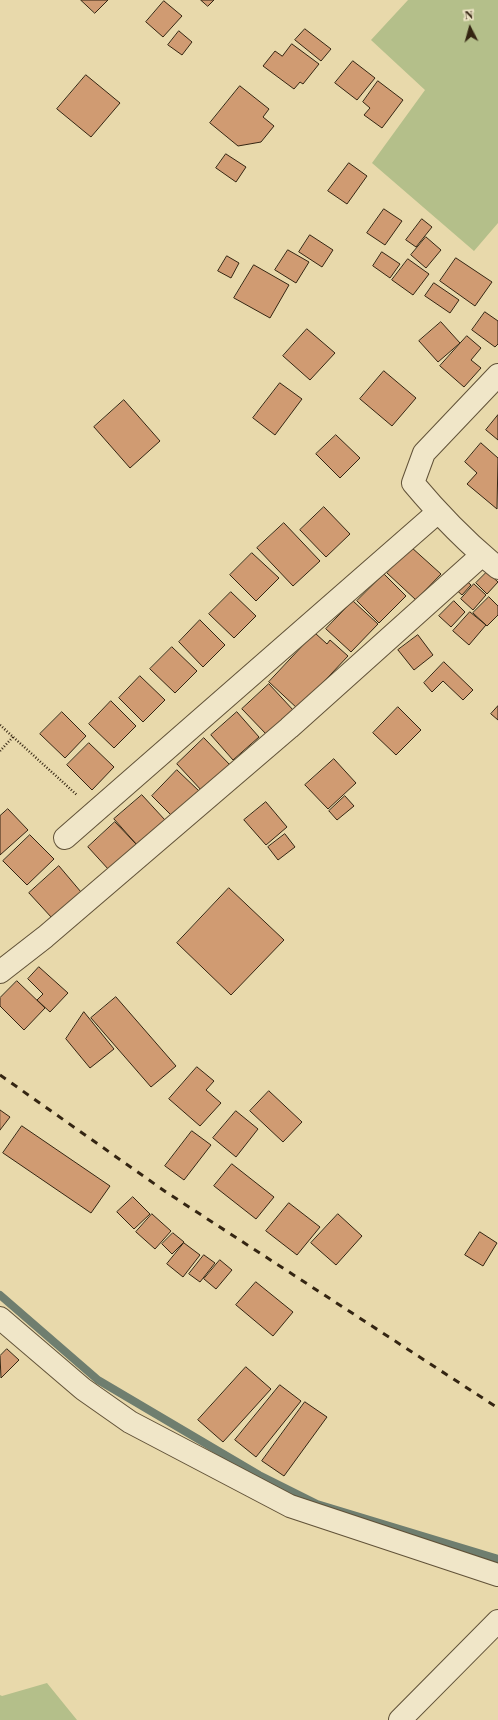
<!DOCTYPE html>
<style>
body{margin:0}
#map{position:relative;width:498px;height:1720px;overflow:hidden;background:#e8d9ab;font-family:"Libre Bodoni",serif}
canvas{display:block}
.north{position:absolute;left:450px;top:8px;width:40px;height:40px;-webkit-text-stroke:3px #f0e6c8;paint-order:stroke;rotate:354deg;font-size:11px;font-weight:700;line-height:16px;text-align:center;color:#342512}
.north::after{content:'';display:block;margin:auto;width:14px;height:18px;background:#342512;clip-path:polygon(50% 0,100% 100%,50% 72%,0 100%)}
</style>
<div id="map">
<canvas width="498" height="1720"></canvas>
<div class="north">N</div>
</div>
<script>
const g = document.querySelector('canvas').getContext('2d');
g.lineJoin = 'round';
function paint(path, color) { g.fillStyle = color; g.fill(path, 'evenodd'); }
function stroke(path, color, width, dash) { g.strokeStyle = color; g.lineWidth = width; g.lineCap = dash ? 'butt' : 'round'; g.setLineDash(dash || []); g.stroke(path); }
const green = new Path2D(`
 M408,0h90v223l-24,28 -102,-88 53,-73 -54,-50z
 M47,1683l30,37h-77v-25l2,1z`);
const stream = new Path2D(`
 M0,1295l98,85 161,95 58,29 181,55`);
const building = new Path2D(`
 M81,0h27l-13,13z
 M201,0h13l-6,6z
 M164,1l18,15 -19,21 -17,-15z
 M305,29l26,20 -10,12 -26,-21z
 M179,31l13,11 -10,13 -14,-10z
 M292,44l27,20 -16,20 -3,-2 -6,7 -31,-23 12,-15 7,5z
 M353,61l22,17 -18,22 -22,-17z
 M86,75l34,28 -29,34 -34,-28z
 M378,81l25,19 -21,28 -18,-13 6,-7 -7,-6z
 M240,86l29,23 -6,8 11,9 -13,16 -23,4 -28,-23z
 M226,154l20,13 -10,15 -20,-14z
 M349,163l18,13 -20,28 -19,-13z
 M384,209l18,12 -17,24 -18,-12z
 M422,219l10,8 -16,20 -10,-7z
 M310,235l23,15 -11,17 -23,-15z
 M426,237l15,13 -15,18 -15,-13z
 M288,250l21,12 -13,21 -21,-13z
 M382,252l18,12 -10,14 -17,-12z
 M227,256l12,7 -8,15 -13,-7z
 M456,258l36,24 -17,24 -35,-25z
 M408,259l21,15 -16,21 -21,-15z
 M254,265l35,20 -19,33 -36,-20z
 M434,283l25,17 -9,13 -25,-17z
 M485,312l13,9v23l-3,3 -23,-17z
 M441,322l19,21 -22,19 -19,-21z
 M307,329l28,24 -25,27 -27,-24z
 M467,336l14,12 -10,12 10,8 -17,19 -24,-21z
 M384,371l32,27 -24,28 -32,-27z
 M280,383l22,16 -27,36 -22,-17z
 M124,400l36,41 -30,27 -36,-41z
 M498,415v25l-12,-10z
 M336,435l24,23 -20,20 -24,-24z
 M481,443l17,15 -1,51 -30,-25 10,-11 -12,-11z
 M324,507l26,27 -24,23 -26,-27z
 M284,523l36,38 -27,25 -36,-38z
 M411,547l30,27 -25,26 -29,-27z
 M252,553l27,25 -23,23 -26,-26z
 M487,572l11,10 -11,12 -11,-11z
 M384,574l22,22 -27,27 -22,-22z
 M462,577l9,8 -9,10 -9,-8z
 M474,584l12,11 -13,15 -12,-11z
 M231,592l25,24 -22,22 -25,-24z
 M489,597l9,9v9l-11,11 -14,-13z
 M353,601l25,23 -27,28 -25,-23z
 M454,601l11,11 -14,15 -12,-11z
 M470,612l16,13 -17,20 -16,-14z
 M200,620l25,25 -22,22 -24,-25z
 M315,633l12,11 3,-4 18,16 -50,53 -29,-27z
 M418,635l15,20 -19,15 -16,-20z
 M172,647l25,24 -22,22 -25,-24z
 M444,662l29,28 -10,10 -20,-19 -11,11 -8,-9z
 M140,676l25,24 -22,22 -24,-24z
 M269,684l25,27 -27,24 -25,-26z
 M111,701l25,25 -22,22 -25,-24z
 M498,706v14l-7,-6z
 M398,707l23,23 -25,25 -23,-22z
 M62,712l24,24 -21,22 -25,-24z
 M237,712l22,25 -26,23 -22,-25z
 M204,738l26,27 -28,26 -25,-27z
 M89,743l25,24 -22,23 -25,-25z
 M334,759l22,24 -28,26 -23,-24z
 M177,770l22,21 -26,26 -21,-21z
 M142,795l23,25 -28,25 -23,-26z
 M345,796l9,10 -17,14 -8,-9z
 M266,802l21,25 -21,18 -22,-25z
 M8,809l20,21 -28,25v-39z
 M115,822l22,23 -28,25 -21,-23z
 M285,834l10,13 -17,13 -10,-13z
 M30,835l24,24 -27,26 -24,-24z
 M59,866l22,26 -29,26 -23,-25z
 M229,888l55,52 -53,55 -54,-52z
 M39,967l29,26 -18,19 -13,-12 6,-6 -15,-15z
 M17,981l28,27 -21,22 -24,-24v-8z
 M116,997l60,69 -25,21 -60,-69z
 M84,1012l30,37 -24,19 -24,-29z
 M197,1067l17,14 -8,9 15,13 -21,23 -31,-27z
 M269,1091l33,31 -19,20 -33,-31z
 M0,1110l10,7 -10,13z
 M236,1111l22,18 -22,28 -23,-19z
 M22,1126l88,60 -19,27 -88,-60z
 M192,1131l19,14 -27,35 -19,-14z
 M232,1164l42,33 -18,22 -42,-33z
 M133,1197l17,17 -16,15 -17,-17z
 M289,1203l31,24 -23,28 -31,-24z
 M152,1214l19,17 -16,18 -19,-17z
 M338,1214l24,22 -26,29 -25,-22z
 M480,1232l17,11 -14,23 -18,-11z
 M173,1233l11,9 -12,12 -10,-10z
 M184,1243l16,12 -17,22 -16,-13z
 M204,1255l11,8 -15,19 -11,-8z
 M220,1260l12,10 -16,19 -12,-10z
 M256,1282l37,30 -20,24 -37,-31z
 M7,1349l12,11 -18,18 -1,-22z
 M246,1367l25,22 -48,53 -25,-22z
 M280,1385l21,16 -45,56 -21,-17z
 M305,1402l22,15 -43,59 -22,-15z`);
const path = new Path2D(`
 M0,725l77,70
 M0,751l13,-14`);
const street = new Path2D(`
 M498,375l-74,78 -11,30c26,31 54,60 85,85
 M65,838l373,-326
 M0,972l45,-35 244,-209 193,-173
 M0,1318l83,71 47,33 160,84 208,69
 M400,1720l98,-99`);
const rail = new Path2D(`
 M0,1075l166,117 332,216`);
paint(green, '#b4bf8a');
stroke(stream, '#6f7e6f', 8);
paint(building, '#d09b72');
stroke(building, '#342512', 1);
stroke(street, '#615238', 24);
stroke(path, '#342512', 2.5, [1, 2]);
stroke(street, '#f0e6c8', 22);
stroke(rail, '#342512', 3, [7, 7]);
</script>
